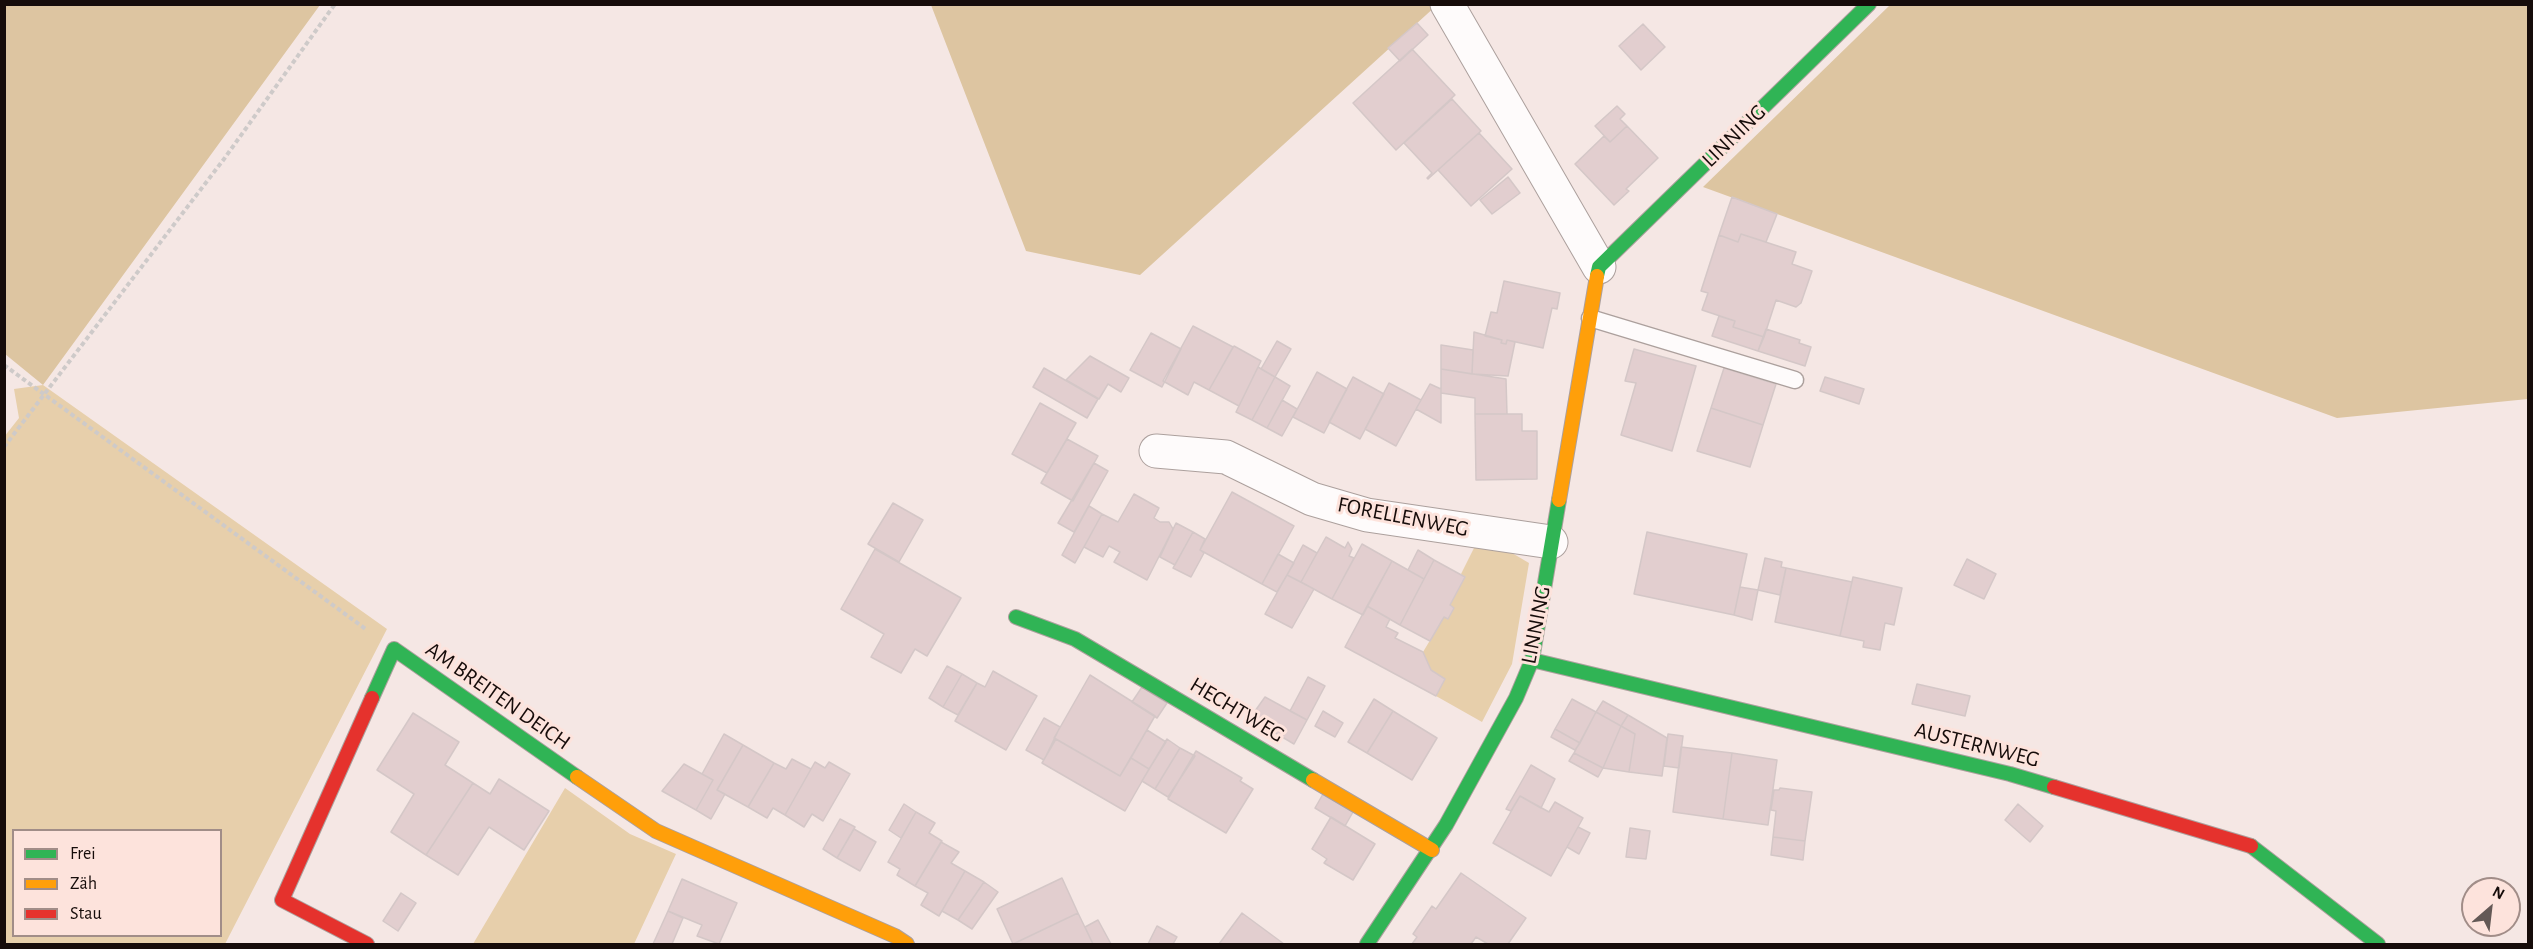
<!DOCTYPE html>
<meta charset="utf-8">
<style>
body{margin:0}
#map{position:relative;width:2533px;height:949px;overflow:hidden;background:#f5e7e4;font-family:"Alegreya Sans",sans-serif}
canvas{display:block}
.frame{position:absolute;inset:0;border:6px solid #160c0a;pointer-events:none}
.legend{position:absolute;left:12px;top:829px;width:210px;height:108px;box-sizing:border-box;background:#fde3dc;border:2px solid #a18d88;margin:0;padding:8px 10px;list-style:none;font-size:18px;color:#160c0a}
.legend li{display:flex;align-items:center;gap:12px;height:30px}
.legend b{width:30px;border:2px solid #a18d88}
.north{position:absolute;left:2461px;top:877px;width:60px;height:60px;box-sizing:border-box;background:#fde3dc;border:2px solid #a18d88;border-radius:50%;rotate:28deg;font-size:16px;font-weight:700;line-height:24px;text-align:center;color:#160c0a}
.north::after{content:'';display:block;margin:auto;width:21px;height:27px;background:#645956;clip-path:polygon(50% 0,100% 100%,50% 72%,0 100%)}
</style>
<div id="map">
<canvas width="2533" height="949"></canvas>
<div class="frame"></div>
<ul class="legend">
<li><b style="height:8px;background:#30b455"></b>Frei</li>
<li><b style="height:8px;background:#ff9f0a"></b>Zäh</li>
<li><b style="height:8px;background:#e5322d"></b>Stau</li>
</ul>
<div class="north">N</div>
</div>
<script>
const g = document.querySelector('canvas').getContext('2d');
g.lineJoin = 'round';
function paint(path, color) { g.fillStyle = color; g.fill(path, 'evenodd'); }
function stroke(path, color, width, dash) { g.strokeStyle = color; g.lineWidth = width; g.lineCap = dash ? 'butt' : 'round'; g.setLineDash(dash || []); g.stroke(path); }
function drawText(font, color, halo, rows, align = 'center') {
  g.font = font + ' "Alegreya Sans",sans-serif'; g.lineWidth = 6; g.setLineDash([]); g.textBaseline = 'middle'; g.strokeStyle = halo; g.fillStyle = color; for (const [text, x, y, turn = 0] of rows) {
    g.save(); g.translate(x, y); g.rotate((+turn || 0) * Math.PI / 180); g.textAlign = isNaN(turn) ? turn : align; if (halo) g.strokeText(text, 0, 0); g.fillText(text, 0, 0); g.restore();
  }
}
const green = new Path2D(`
 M43,385l344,244 -162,315h-220l-1,-507 15,-19 -5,-29zM14,830h206v106h-206z
 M1478,540l17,3 34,20 -17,101 -30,58 -46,-26 9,-17 -14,-9 -8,-18 21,-35 10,-9 -4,-3 15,-28 -4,-3z
 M565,788l65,46 46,20 -42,90h-161z`);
const forest = new Path2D(`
 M4,5h316l-277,380 -38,-31z
 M931,5h506l-297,270 -114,-24z
 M1890,5h638v394l-191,19 -634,-231z`);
const building = new Path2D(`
 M1417,23l11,12 -28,26 -12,-13z
 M1643,24l22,23 -24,23 -22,-24z
 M1412,49l43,46 -59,55 -43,-47z
 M1452,99l29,32 -53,48 -1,-1 5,-5 -28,-30z
 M1617,106l8,8 -5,5 7,7 -17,16 -15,-16z
 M1627,126l31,32 -32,31 3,2 -15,14 -39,-41 29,-28 6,6z
 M1479,133l33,36 -41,37 -33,-36z
 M1508,177l12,16 -28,21 -12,-14z
 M1732,197l45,17 -11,28 -25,-8 -3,8 -19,-7z
 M1741,234l55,18 -4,12 20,7 -11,32 -5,4 -20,-7 -12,37 -31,-10 2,-6 -33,-11 6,-17 -7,-2 18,-56 19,7z
 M1504,281l56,12 -3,16 -5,-1 -9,40 -36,-8 -1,4 -5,-1 1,-3 -17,-4 6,-24 6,1z
 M1719,316l16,5 -2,6 31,10 -6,14 -46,-15z
 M1193,326l40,21 -24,43 -15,-8 -6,13 -25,-14z
 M1766,329l34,11 -1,3 12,4 -6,19 -47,-15z
 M1474,332l28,8 -1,3 5,1 1,-4 8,2 -7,34 -36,-2z
 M1151,333l30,16 -19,38 -32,-17z
 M1277,341l14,8 -16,28 -14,-8z
 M1441,345l32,5 -1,24 -31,-5z
 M1234,346l27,15 -22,45 -30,-16z
 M1634,349l62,17 -24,85 -51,-16 15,-52 -11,-2z
 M1090,356l39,22 -8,14 -13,-8 -9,15 -33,-19z
 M1258,367l17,10 -23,43 -16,-8z
 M1044,368l54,31 -11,19 -54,-31z
 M1724,368l52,16 -13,41 -52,-17z
 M1441,369l65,10 1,35h-32v-16l-34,-5z
 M1317,372l30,17 -23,44 -31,-16z
 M1275,377l15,9 -23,42 -15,-8z
 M1353,377l31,17 -24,45 -31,-17z
 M1825,377l39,12 -5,15 -39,-13z
 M1389,383l32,17 -25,46 -31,-17z
 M1430,384l11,5v34l-25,-14z
 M1282,400l15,9 -15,27 -15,-8z
 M1040,403l36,20 -29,50 -35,-19z
 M1711,408l52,17 -13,42 -53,-16z
 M1475,414h47v17h15v48l-61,1z
 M1067,439l31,17 -25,45 -32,-18z
 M1094,463l14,8 -34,61 -16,-9z
 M1232,492l62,34 -32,58 -62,-34z
 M1134,494l25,14 -5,10 6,4h9l4,7 -26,51 -33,-18 6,-10 -11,-6 -6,11 -19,-10 18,-33 16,8z
 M893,503l30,17 -24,42 -31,-18z
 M1089,506l13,8 -27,49 -13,-8z
 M1176,523l17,9 -18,33 -15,-8z
 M1193,532l12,7 -5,11 4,3 -13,24 -18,-9z
 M1647,532l100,22 -13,61 -100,-21z
 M1326,537l19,11 3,-6 4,7 -3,7 5,2 -22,41 -31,-17z
 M1362,544l30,17 -29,54 -31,-16z
 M1303,545l14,8 -16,29 -14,-7z
 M875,549l86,49 -34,58 -12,-7 -14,24 -30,-16 13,-23 -43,-25z
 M1418,550l16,10 -10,19 -16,-9z
 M1278,554l16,9 -17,29 -15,-8z
 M1765,558l17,4 -1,5 5,1 -6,27 -22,-5z
 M1967,559l29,15 -12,25 -30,-14z
 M1434,560l31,17 -15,28 4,3 -6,11 -4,-2 -14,24 -30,-16z
 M1392,561l32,18 -24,46 -33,-19z
 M1786,568l66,14 -12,54 -65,-14z
 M1287,575l27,14 -22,39 -27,-14z
 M1853,577l49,11 -8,37 -9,-2 -5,27 -17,-3 1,-6 -24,-5z
 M1740,587l18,3 -6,30 -18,-5z
 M1367,606l23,13 -4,8 12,6 -3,5 28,14 8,18 14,9 -9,17 -91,-49z
 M947,666l15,8 -19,33 -14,-9z
 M993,671l44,25 -31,54 -51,-29 22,-38 8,4z
 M962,674l15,9 -19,32 -15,-8z
 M1090,675l65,41 -35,60 -66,-38z
 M1308,677l17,9 -18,34 -17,-9z
 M1917,684l53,12 -5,20 -53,-12z
 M1142,687l25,16 -10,15 -25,-16z
 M1265,697l42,23 -13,24 -44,-26z
 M1374,699l19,12 -26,42 -19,-11z
 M1572,699l24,13 -16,31 -25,-14z
 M1603,701l25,14 -7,11 -25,-14z
 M1323,711l20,12 -8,14 -20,-11z
 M1393,711l44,27 -25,42 -45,-27z
 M1596,712l25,14 -18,42 -29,-15z
 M413,713l46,29 -14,23 28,18 -47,72 -35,-23 23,-38 -37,-24z
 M1628,715l39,23 -5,38 -33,-4 6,-38 -14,-8z
 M1044,718l16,9 -16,33 -18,-10z
 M1621,726l14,8 -6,38 -26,-4z
 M1555,729l25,14 -5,7 -24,-13z
 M1147,730l19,12 -17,27 -18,-11z
 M724,734l19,11 -26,45 8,4 -14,25 -15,-9 17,-30 -11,-6z
 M1668,734l15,2 -4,32 -15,-2z
 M1056,739l64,37 11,-18 18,11 -24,42 -83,-48z
 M1167,739l13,9 -25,41 -13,-8z
 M743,745l31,18 -26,44 -31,-17z
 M1681,747l51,6 -9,66 -50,-7z
 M1180,748l15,8 -27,41 -13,-8z
 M1196,751l46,27 -2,3 13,8 -27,44 -58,-34z
 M1574,753l29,15 -5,9 -29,-16z
 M1732,753l45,7 -9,65 -45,-6z
 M792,759l19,10 -26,46 -12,-7 -6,10 -19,-11 26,-44 12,6z
 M815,762l10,6 4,-6 21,12 -27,47 -11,-7 -8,13 -19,-12z
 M684,764l29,16 -17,30 -34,-19z
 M1531,765l24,14 -14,29 -21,-12 -9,15 -5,-2z
 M499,779l50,32 -25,39 -35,-23 -31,48 -32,-20 47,-72 17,11z
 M1780,788l32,4 -7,49 -32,-4 3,-26 -5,-1 3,-20h5z
 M1323,794l30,18 -8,14 -30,-18z
 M1520,796l29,16 6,-10 28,16 -32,58 -58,-33z
 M904,804l12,8 -15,26 -12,-8z
 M2018,804l25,22 -13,16 -25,-22z
 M916,812l19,11 -6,10 13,8 -27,45 -18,-11 3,-6 -12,-7z
 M1331,817l44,27 -22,36 -29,-17 3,-4 -15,-10z
 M840,819l15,8 -18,31 -14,-9z
 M1578,827l12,6 -11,21 -12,-7z
 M1630,828l20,3 -4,28 -20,-2z
 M854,829l22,13 -16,29 -23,-13z
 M1773,837l32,4 -2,19 -32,-5z
 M941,842l18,10 -8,11 14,8 -26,45 -18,-11 7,-12 -13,-7z
 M965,871l19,11 -26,38 -16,-9z
 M1461,873l65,45 -18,26h-20l-12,-7 -5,7h-59l5,-7 -4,-3 19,-28 4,3z
 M1062,878l16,35 -65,31 -16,-35z
 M682,879l55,24 -18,41 -22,-8 5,-11 -34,-14z
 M984,882l14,10 -26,37 -14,-9z
 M401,893l15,10 -18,28 -15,-10z
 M668,911l15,7 -11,26h-19z
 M1078,913l15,31h-80z
 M1242,913l42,31h-65z
 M1098,920l13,24h-18l-8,-17z
 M1157,926l20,11 -4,7h-25z`);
const path = new Path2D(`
 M4,365l363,265
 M4,447l220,-288 111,-155`);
const lane = new Path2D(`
 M1590,318l205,62`);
const street = new Path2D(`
 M1447,4l152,263
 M1156,451l70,6 86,42 55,16 184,27`);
const fast = new Path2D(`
 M1597,276l2,-9 270,-263
 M1016,617l59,22 238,141
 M1532,660l478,114 44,13
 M372,698l22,-49 183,128
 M2251,846l127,98
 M1367,944l79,-119 70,-127 16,-38 27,-160`);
const slow = new Path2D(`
 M1559,500l38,-224
 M577,777l79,54 239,105 12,8
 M1313,780l119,70`);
const jam = new Path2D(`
 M2054,787l197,59
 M367,944l-85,-44 90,-202`);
const streetNames = [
 ["LINNING",1734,136,-44],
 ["FORELLENWEG",1403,517,11],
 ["LINNING",1536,625,-79],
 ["AM BREITEN DEICH",498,696,35],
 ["HECHTWEG",1237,710,31],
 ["AUSTERNWEG",1977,745,14]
];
paint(green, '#e7cfab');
paint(forest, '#ddc5a1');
paint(building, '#e2cecf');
stroke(building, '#d4c7c7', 1.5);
stroke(lane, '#aca09d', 19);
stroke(street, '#aca09d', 35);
stroke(fast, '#aca09d', 16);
stroke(slow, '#aca09d', 16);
stroke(jam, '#aca09d', 16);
stroke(path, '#cecac9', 4, [4.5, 3]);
stroke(lane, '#fefbfb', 16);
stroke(street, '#fefbfb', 33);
stroke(fast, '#30b455', 14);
stroke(slow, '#ff9f0a', 14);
stroke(jam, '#e5322d', 14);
drawText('22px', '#160c0a', '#fde3dc', streetNames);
</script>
